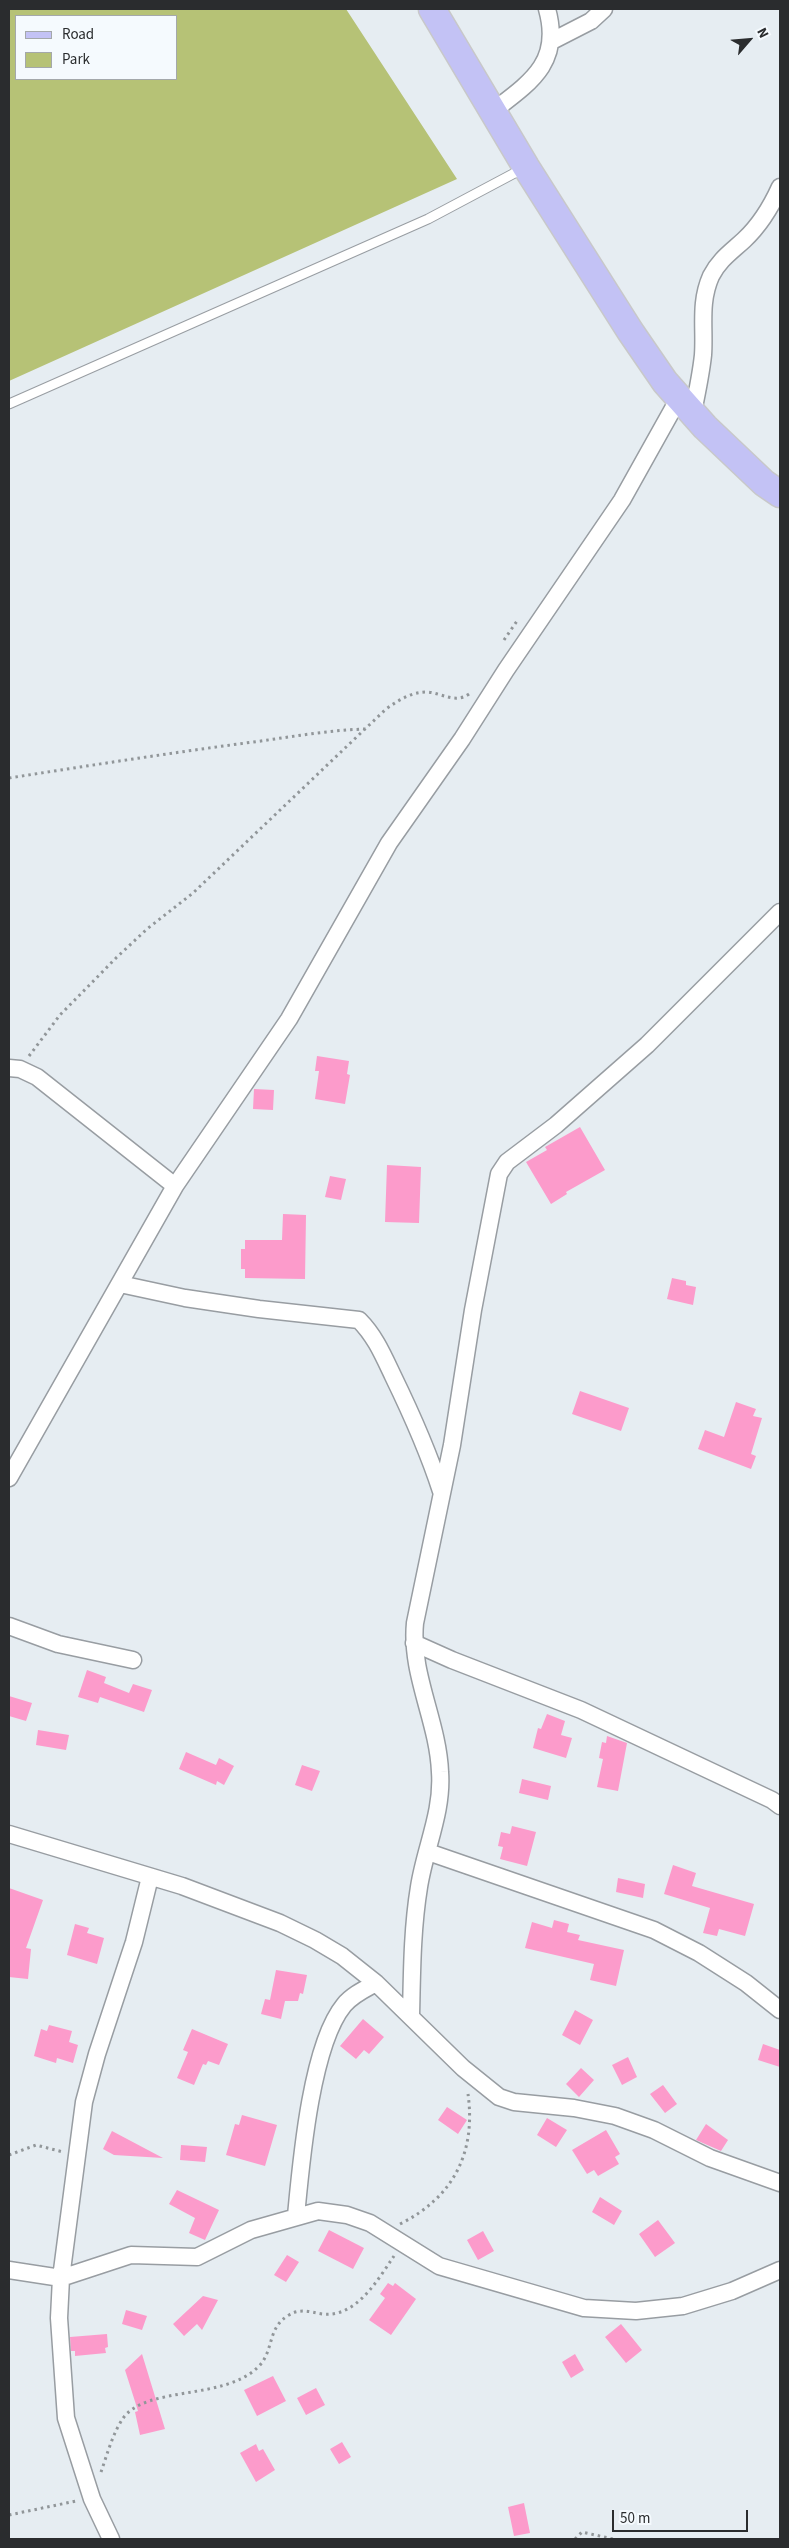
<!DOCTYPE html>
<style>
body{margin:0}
#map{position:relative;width:789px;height:2548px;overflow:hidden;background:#e6edf2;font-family:"Source Sans 3",sans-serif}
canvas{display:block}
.frame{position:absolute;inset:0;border:10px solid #2a2c2e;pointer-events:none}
.legend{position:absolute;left:15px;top:15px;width:162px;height:65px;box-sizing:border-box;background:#f5fafe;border:1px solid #a4a8ab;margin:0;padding:6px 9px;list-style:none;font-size:15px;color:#2a2c2e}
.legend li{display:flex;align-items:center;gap:10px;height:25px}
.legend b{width:25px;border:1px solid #a4a8ab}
.north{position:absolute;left:724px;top:15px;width:50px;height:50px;-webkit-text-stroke:4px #f5fafe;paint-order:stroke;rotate:63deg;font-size:14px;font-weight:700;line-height:20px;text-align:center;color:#2a2c2e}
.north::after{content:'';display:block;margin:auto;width:18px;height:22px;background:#2a2c2e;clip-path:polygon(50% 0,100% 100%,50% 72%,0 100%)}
.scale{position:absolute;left:612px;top:2510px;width:136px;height:22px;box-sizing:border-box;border:2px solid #2a2c2e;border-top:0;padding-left:6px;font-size:15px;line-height:18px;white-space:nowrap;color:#2a2c2e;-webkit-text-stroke:4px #f5fafe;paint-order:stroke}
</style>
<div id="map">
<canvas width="789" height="2548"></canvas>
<div class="frame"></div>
<ul class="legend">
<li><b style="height:6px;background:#c3c2f5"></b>Road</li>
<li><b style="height:14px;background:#b6c276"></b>Park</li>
</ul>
<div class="north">N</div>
<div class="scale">50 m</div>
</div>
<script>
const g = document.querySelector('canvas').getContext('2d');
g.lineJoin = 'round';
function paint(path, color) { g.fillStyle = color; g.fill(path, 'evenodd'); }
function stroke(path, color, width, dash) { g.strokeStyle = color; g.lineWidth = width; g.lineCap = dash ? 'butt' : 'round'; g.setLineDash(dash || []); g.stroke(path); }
const green = new Path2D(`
 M9,9h337l111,170 -448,202zM16,16h160v63h-160z`);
const building = new Path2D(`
 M317,1056l32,5 -2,13 3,1 -5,29 -30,-5 4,-28h-4z
 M254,1089l20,1 -1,20 -20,-1z
 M580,1127l25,43 -39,22 1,2 -16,10 -25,-42 21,-12 -2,-3z
 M387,1165l34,2 -2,56 -34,-1z
 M330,1176l16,3 -5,21 -16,-3z
 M283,1214l23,1 -1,64 -60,-1v-9h-4v-20h4v-9h37z
 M672,1278l14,3v4l10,2 -3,18 -26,-6z
 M580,1391l49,17 -8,23 -49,-17z
 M736,1402l20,7 -3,7 9,2 -11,36 5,2 -5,13 -53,-20 7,-19 19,7z
 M87,1670l19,7 -2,6 25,10 4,-9 19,6 -8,22 -44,-15 -2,6 -20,-6z
 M9,1696l23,7 -6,18 -17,-5z
 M547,1714l18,7 -4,14 11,3 -6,20 -33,-10 5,-20 3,1z
 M38,1730l31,5 -3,15 -30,-5z
 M607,1736l20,7 -9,48 -21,-4 6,-28 -4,-1 3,-16 4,1z
 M186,1752l30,13 3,-7 15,8 -10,19 -7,-4 -1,4 -37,-16z
 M302,1765l18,6 -8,20 -17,-6z
 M522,1779l29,7 -3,14 -29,-7z
 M512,1826l24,6 -9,34 -27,-7 3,-12 -5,-1 3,-14 9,2z
 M673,1865l23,8 -4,13 62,18 -9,32 -26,-7 -2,7 -14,-3 7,-25 -46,-14z
 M618,1878l27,6 -2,14 -27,-6z
 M9,1888l34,12 -17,48 5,1 -3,30 -19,-2z
 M554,1920l15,4 -2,8 13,3 -2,5 46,10 -8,36 -26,-6 4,-16 -69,-16 7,-26 20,6z
 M75,1924l14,4 -2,5 17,5 -7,26 -30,-9z
 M276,1970l31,5 -4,19 -3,-1 -2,8h-13l-4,18 -20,-5 4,-15 5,1z
 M575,2010l18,10 -13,25 -18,-10z
 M363,2019l21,18 -15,17 -5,-4 -8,9 -16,-13z
 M49,2025l23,6 -3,11 9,3 -5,18 -16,-5 -1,5 -22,-7 7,-27 6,2z
 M192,2029l36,15 -9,21 -11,-4 -2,4 -3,-1 -9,21 -17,-7 11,-26 -5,-2z
 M763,2044l17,6v17l-22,-7z
 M628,2057l9,20 -15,8 -10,-20z
 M581,2068l13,12 -15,17 -13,-13z
 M663,2085l14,19 -12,9 -15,-19z
 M447,2107l20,13 -9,14 -20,-14z
 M242,2115l35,10 -12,41 -39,-11 9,-31 4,1z
 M547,2118l20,12 -11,17 -19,-12z
 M706,2124l22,16 -7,11 -25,-11z
 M606,2130l14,24 -5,3 4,7 -21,12 -4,-6 -7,4 -15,-24z
 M112,2131l51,27 -49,-3 -11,-6z
 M181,2145l26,2 -2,15 -25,-2z
 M177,2190l42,20 -14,30 -16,-7 6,-15 -26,-14z
 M600,2197l22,14 -8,14 -22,-13z
 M658,2220l17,23 -20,14 -16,-23z
 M329,2230l35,18 -11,21 -35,-18z
 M483,2231l11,20 -16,9 -11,-20z
 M287,2255l12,7 -13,20 -12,-7z
 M388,2283l5,3 2,-3 21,16 -25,36 -22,-15 16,-22 -5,-4z
 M203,2296l15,4 -16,30 -5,-6 -13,12 -11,-12z
 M126,2310l21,6 -5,14 -20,-6z
 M621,2324l21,26 -16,13 -21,-26z
 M107,2334l1,13 -3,1 1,5 -31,3v-5h-4l-1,-14z
 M142,2354l23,75 -25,6 -5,-23 3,-1 -13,-41z
 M575,2354l9,16 -13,8 -9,-16z
 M273,2376l13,25 -29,15 -13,-26z
 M316,2388l9,17 -19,10 -9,-17z
 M342,2442l9,15 -12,7 -9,-15z
 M256,2444l3,7 4,-2 12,21 -19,12 -16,-29z
 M524,2503l6,30 -16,3 -6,-29z`);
const path = new Path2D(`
 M504,640l13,-19
 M9,778c84,-13 167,-26 252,-37 35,-5 70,-11 105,-12
 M29,1056l31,-41 56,-57 31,-29 46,-36 193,-184c13,-9 25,-17 41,-17 15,1 28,12 42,2
 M9,2155l27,-10 27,7
 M400,2224c54,-27 76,-72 68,-130
 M101,2472c6,-17 12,-40 23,-55 24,-31 99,-17 133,-49 18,-16 9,-40 32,-53 11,-7 21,-3 33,-1 34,4 55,-33 72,-58
 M9,2515l67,-14
 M575,2539l7,-7 31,7`);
const service = new Path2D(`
 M9,404l419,-185 96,-51`);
const minor = new Path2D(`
 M552,41l39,-20 13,-12
 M493,111c38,-29 69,-49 54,-102
 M693,412c4,-19 8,-38 10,-57 2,-27 -4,-52 8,-79 8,-16 20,-24 33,-36 16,-15 27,-33 36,-53
 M9,1068l11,1 17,8 138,109
 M120,1284l65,14 74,11 100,11c16,16 24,35 34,56 18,37 35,75 48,115
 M9,1478l166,-292 114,-167 100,-176 73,-104 44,-69 116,-170 57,-102
 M9,1626l49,18 75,16
 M414,1643l38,17 129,50 191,90 8,6
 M9,1834l173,52 98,37 35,17 27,16 34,27 87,85 36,29 15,5 60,6 41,8 39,14 56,28 70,25
 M428,1852l226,78 45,23 47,30 34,27
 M411,2016c1,-43 1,-86 8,-129 6,-39 24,-75 21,-115 -2,-51 -30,-98 -25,-149l37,-178 21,-135 26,-136 8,-12 49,-37 91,-80 133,-133
 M296,2216c5,-53 15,-171 48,-211 8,-10 21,-16 32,-22
 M9,2270l52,8 70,-23 66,2 54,-27 67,-19 29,4 23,8 69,43 145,42 52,3 47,-5 49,-15 48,-21
 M111,2539l-19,-40 -26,-81 -7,-100 2,-40 23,-176 13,-48 37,-112 16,-65`);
const primary = new Path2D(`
 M432,9l94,158 104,164 35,51 40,45 59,56 16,11`);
paint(green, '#b6c276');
paint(building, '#fc9bcb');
stroke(service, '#989da2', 11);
stroke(minor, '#989da2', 19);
stroke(primary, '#c8c8c9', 29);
stroke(path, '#919699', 3, [2.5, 4]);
stroke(service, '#fff', 9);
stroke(minor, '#fff', 16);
stroke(primary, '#c3c2f5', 26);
</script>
